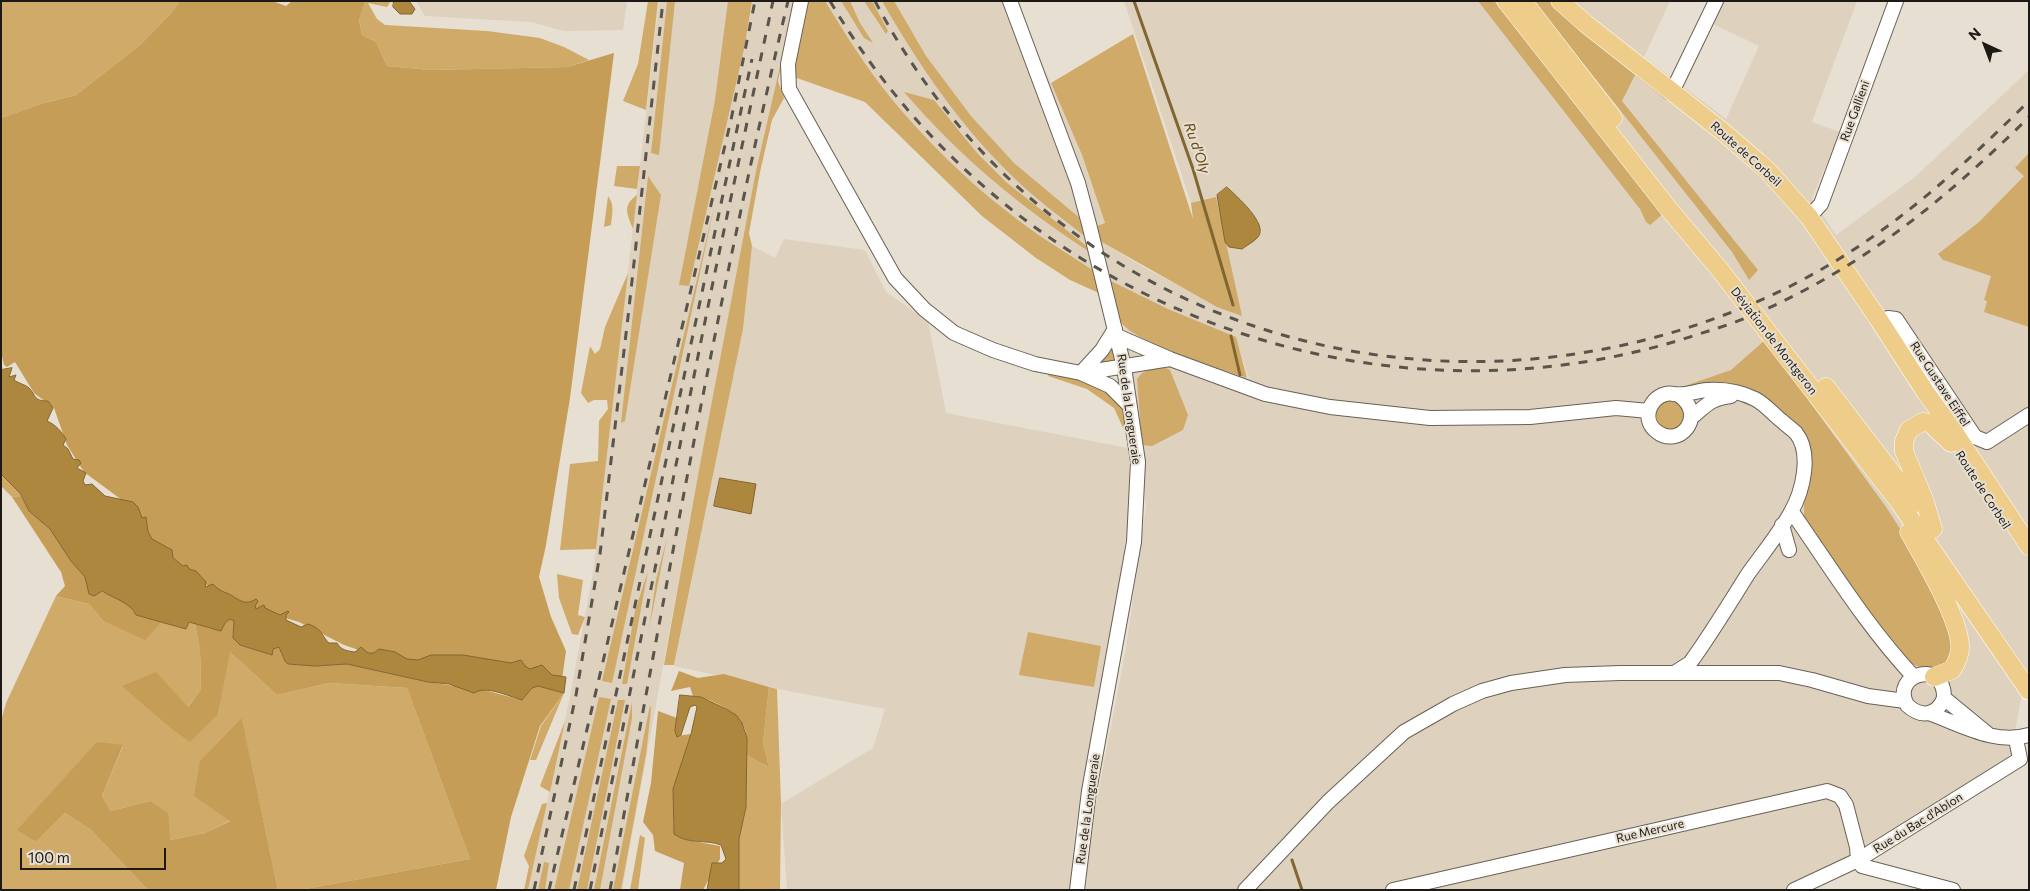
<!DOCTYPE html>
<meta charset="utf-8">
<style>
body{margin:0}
#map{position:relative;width:2030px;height:891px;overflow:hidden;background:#e7dfd1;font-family:Commissioner,sans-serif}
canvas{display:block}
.frame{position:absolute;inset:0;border:2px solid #1d1a15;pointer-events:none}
.north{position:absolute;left:1960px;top:20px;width:50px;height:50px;-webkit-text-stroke:4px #e7dfd1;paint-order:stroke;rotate:317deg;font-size:14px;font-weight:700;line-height:20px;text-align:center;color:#1d1a15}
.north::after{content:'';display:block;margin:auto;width:18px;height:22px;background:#1d1a15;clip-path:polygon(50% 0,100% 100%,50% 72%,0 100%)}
.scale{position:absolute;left:20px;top:848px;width:146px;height:22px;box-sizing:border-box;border:2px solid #1d1a15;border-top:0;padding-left:6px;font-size:15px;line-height:18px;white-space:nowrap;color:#1d1a15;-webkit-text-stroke:4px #e7dfd1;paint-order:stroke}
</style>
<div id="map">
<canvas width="2030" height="891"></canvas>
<div class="frame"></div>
<div class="north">N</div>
<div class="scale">100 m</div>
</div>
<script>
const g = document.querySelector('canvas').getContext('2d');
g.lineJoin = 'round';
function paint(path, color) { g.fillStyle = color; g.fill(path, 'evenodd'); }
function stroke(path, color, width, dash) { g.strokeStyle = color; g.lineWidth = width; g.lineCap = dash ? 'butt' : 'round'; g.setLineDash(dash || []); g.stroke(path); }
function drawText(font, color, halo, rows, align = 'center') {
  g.font = font + ' Commissioner,sans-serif'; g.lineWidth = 4; g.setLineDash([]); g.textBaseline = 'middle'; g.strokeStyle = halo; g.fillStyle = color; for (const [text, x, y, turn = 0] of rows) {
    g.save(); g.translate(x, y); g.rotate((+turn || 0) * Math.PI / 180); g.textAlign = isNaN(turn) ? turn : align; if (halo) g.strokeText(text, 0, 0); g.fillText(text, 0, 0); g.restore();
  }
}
const built = new Path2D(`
 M416,1h211l-4,29 -59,1 -33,-9 -106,-6z
 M659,1h135l-94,463 -78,426h-94l42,-194 23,-123z
 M812,1h200l39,82 31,72 23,68 -20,9 60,36 61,32 20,8 -102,-307h546l-26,56 82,62 33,-73 -48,-23 10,-22h136l-45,121 28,10 -28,66 24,37 79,-58 114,-107v101l-50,51 -40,32 4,6 49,16 -8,24 3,1 -3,11 45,15v354l-8,18 -12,64 -107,69 -111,58h-705l3,-49 37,-193 20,-142 -22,-179 125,52 -9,-28 -28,-9 -249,-149z
 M784,239l81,11 21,42 42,29 18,92 182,35 3,50 -11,83 -45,248 -5,61h-283l-6,-86 92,-56 12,-39 -92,-17 -119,-26 69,-337 9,-83 23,12z`);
const green = new Path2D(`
 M3,1h177l-8,11 -32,33 -64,50 -32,8 -43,15v-115z
 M362,1h29l-4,6 -19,-4 9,16 8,6 102,6 53,7 24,9 25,13 -22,7 -137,3 -43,-4 -11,-24 -14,-7 -3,-15 6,-18z
 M648,1h10l-12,109 -23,-9 15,-37z
 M667,1h8l-16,154 -8,-2z
 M728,1h24l-8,48 -55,237 -10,-1 36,-185z
 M795,1l-17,80 6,17 -12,22 -12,52 -11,61 3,13 -9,83 -69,336h-10l36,-201 56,-293z
 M807,1h18c13,21 25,41 39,61 35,52 95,113 145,151 27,22 58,40 88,60l2,20 -29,-13 -34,-22 -54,-42 -117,-114 -71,-25 1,-14z
 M841,1h9l10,22 13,20 -9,-5z
 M864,1h8l16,30 -2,3z
 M882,1h12l32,55 45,60 43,47 67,56 6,19c-25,-20 -53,-40 -76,-63 -52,-51 -93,-111 -129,-174z
 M1478,1h16l23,27 146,186 -13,11 -4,-3 -6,-13z
 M1534,1h20l114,94 -2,5 -31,-25 -13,26 136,169 -9,10 -17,-28z
 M1133,34l60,185 -2,-16 25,-6 26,119 -25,-9 -117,-66 -3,-15 8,-3 -23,-68 -31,-72z
 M904,92l30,8 43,53 29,29 83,66 4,6c-73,-47 -133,-97 -189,-162z
 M2029,153v174l-45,-15 3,-11 -3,-1 7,-24 -48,-16 -5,-6 41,-32 45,-46 -9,-8z
 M617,166h23l-3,23 -23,-3z
 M648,176l13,19 -36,226 -4,2z
 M637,195l-4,34c-6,-16 -11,-23 4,-34z
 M608,196c7,9 4,18 3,29l-7,2z
 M715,203l-103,480 -10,-2z
 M628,273l-32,276 -36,1 10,-86 28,-3 1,-40 9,-12 -1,-9h-13l-6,3 -7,-10 9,-47 5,8 5,-5 5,-22z
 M1109,280l59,29 68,28 11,41c-26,-9 -115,-36 -127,-57 -5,-9 -8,-30 -11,-41z
 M1765,340l121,167 26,40 42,92 -6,25c-18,7 -33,5 -47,-8l-97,-138v-14l7,-34 -42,-67 -90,-15 52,-18z
 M1112,341l5,22 -22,3z
 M1160,365l10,5 18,45 -5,15 -31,16 -10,-1 -5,-66 5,-6z
 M1050,372c37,10 72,14 80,58l-5,2 -11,-24 -27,-19 -39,-13z
 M1655 415a15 15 0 1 1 30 0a15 15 0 1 1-30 0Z
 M1,474l19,19 1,3 -9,1 -11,-11z
 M667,538l-18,91 7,-49z
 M648,571l-21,113h-5l13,-73z
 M557,574l26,6 -5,35 7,2 -7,18 -6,-1 -13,-36z
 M56,596l33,8 14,17 42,18 17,-17 24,7 2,-7 7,1 5,28 1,38 -14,19 -64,-22 47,42 20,13 28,-26 11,-64 48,44 52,-12 78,5 63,171 -171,31h-21l-36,-171 -11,101 -26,13 -35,7 -20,-39 -39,10 -9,-15 21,-50 -105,84 18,12 29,-29 26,17 57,60h-147v-169l5,-18z
 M1028,632l73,14 -7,41 -75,-12z
 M769,687l8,2 4,115 -1,86h-41v-51l7,-32v-52l23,12 -6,-24z
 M564,693l-28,67h-6l11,-34z
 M599,697l12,2 -42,191h-15z
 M618,700h7l-38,190h-10z
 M632,702v16l-32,172h-6z
 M650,705l1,4 -5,46 -25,135h-8z
 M565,721l-15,71 -10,-6z
 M547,803l-19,87h-4l5,-24 -5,-10 18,-52z
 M640,835l5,3 -7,52h-8z
 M544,862l5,1 -4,27h-7z`);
const forest = new Path2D(`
 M180,1h92l14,5 6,-5 73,1 -6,18 3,15 14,7 11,24 43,4 137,-3 47,-14 -44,345 -24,147 -7,32 12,40 15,34 -4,29 -133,-19 -47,-3 -38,-13 -45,-23 -61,-18 -61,-37 -37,-40 -6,-18 -50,-37 -17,-27 -13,-37 -20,-15 -19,-31 -8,5 -3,-2 -3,-13v-234l43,-15 32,-8 64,-50 32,-33z
 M21,496l8,15 21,18 21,32 14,16 3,10c15,5 41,13 48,28l26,7 -17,18 -42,-19 -14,-17 -33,-8 9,-10 -4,-14 -49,-75z
 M230,619l4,2 -1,17 7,7 31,10 2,-6 6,-2 6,14 3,3 27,2 32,-2 81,18 60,9 34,9 10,-12 6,-2 26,7 -24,33 -29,91 -15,73h-197l171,-31 -63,-171 -78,-5 -52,12 -47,-43 -12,63 -28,27 -20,-14 -48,-42 34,-14 32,35 13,-18 -1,-38 -5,-28 17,6 13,-6z
 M679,671l19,7 26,-4 45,13 -6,56 6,24 -23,-12c1,-10 2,-23 -4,-32 -9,-13 -34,-26 -49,-27l-3,-9 -19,4z
 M658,711l19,7 -1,18 15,-2 -17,54 -1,37 14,15 33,6v13l-17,31h-23l4,-27 -29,-12 -2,-16 -10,-13 8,-39z
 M242,718l36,172h-130l-57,-60 -26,-17 -29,29 -19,-12 80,-88 26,3 -21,51 9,15 39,-10 18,12 2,27 35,-7 25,-12 -36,-25 6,-35z`);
const water = new Path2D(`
 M394,1h15l6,8 -3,5h-12l-7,-7z
 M1227,187c9,9 42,37 31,50 -4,5 -11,8 -16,12l-13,-2 -4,-5 -8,-47z
 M12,368l-3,9 7,-2 -2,5c4,3 12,5 15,8 7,7 4,13 19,13l5,7 -6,13c9,4 14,10 19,18l-3,6 5,4 5,10 6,1 2,3 -4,5 9,5 -3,8 2,4 7,-1 13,12 28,6 5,5 4,11 4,-1 2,15 4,7 20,11 1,8 10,8 4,-1 2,4 7,2 10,11 -1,5 8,-3c9,10 13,7 21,13 8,5 13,8 22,2l2,2 -3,5 1,3 8,-4 1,3 15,7 8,-4 1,1 -3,3v5l15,7 7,-3c15,5 12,10 21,19h8c4,7 10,8 18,9l6,-5 7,6h6l5,-4 16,3 12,7 11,1 13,-5h32l48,8 10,-3 4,6 5,3 12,-4 10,10 14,2 -2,16 -26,-7 -6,2 -10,12c-14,-4 -36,-15 -48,-7l-25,-9 -21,-2 -81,-18 -32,2 -27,-2 -3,-3 -6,-14 -6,2 -1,6 -32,-10 -7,-7 1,-17 -4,-2 -5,4 -4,8 -32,-9 -3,7 -50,-14c-5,-12 -23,-17 -34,-24l-8,5 -5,-2 -4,-17 -14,-16 -21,-32 -21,-18 -9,-18 -19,-19v-104z
 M720,478l36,6 -5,30 -37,-8z
 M680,695l21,2 25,12 10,6 6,8 5,15 -1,69 -7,32v51h-32l5,-27h10l4,-4 -5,-14c-15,-6 -32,0 -47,-11l-1,-45 18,-55 6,-27 -2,-2 -5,2 -9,28 -4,2 -2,-6z`);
const stream = new Path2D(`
 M1134,1l59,168 40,136
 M1231,336l9,39
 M1292,860l10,30`);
const minor = new Path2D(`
 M801,1l-13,63 1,25 106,189 29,31 30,24 39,17 42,14 46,9 29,13 20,20
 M1010,1l68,182 11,41 35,143 14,95 -4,80 -45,249 -12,99
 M1672,92l44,-91
 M1809,217l12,-13 75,-203
 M1879,320l9,-2 8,1 79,118 12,5 42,-27
 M1117,336l53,23 95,35 65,13 100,11 100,-1 86,-9 33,3
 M1081,373l21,-23 13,-21
 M1082,373l88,-14
 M1691,418c16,-13 18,-19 40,-22
 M1792,512c39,56 75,115 122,165
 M1782,525l7,25
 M1676,672l14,-9c21,-29 39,-59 58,-89 14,-20 31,-40 43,-62 12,-21 21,-59 5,-79 -4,-4 -10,-8 -14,-12 -9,-7 -17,-17 -27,-22 -14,-7 -32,-10 -48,-9 -12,1 -21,6 -33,4 -21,-4 -35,24 -18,37 23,19 51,-15 24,-35
 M1944,698c-7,18 -23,20 -37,7 -17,-31 38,-47 37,-7l45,37
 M1931,714c31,11 64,31 98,21
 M1245,890l83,-88 76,-70 49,-28 29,-13 29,-8 54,-8 55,-2h159l33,7 56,16 37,5
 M1393,890l434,-99 13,5 6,9 11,42 1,13 4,6 91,24
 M1794,890l64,-30 162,-101 -4,-20`);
const major = new Path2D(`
 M1506,1l162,207 52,62 179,232 130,189
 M1523,1l90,117
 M1560,1l26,23 136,107 36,31 11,10 40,45 70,103 47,73 26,36 77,117
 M1826,387l89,116
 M1933,529l-8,-27 -21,-51v-10l5,-11 13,-8 8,1 21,20
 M1909,532c15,27 48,82 51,112 1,10 -3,18 -8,26l-18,7`);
const rail = new Path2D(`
 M830,1c175,298 536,442 866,334 22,-7 45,-14 66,-24 105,-47 186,-114 267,-194
 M875,1c169,322 548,444 879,302 112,-48 190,-118 275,-202
 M534,890l42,-195 24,-141 28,-237 35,-316
 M549,890l182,-770 24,-119
 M574,890l178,-831
 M590,890l124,-613 59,-276
 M610,890c55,-297 108,-595 178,-889`);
const streetNames = [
 ["Rue Gallieni",1855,111,-70],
 ["Route de Corbeil",1746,154,42],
 ["Déviation de Montgeron",1774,341,52],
 ["Rue Gustave Eiffel",1940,384,57],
 ["Rue de la Longueraie",1129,409,82],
 ["Route de Corbeil",1983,490,57],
 ["Rue de la Longueraie",1088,809,-82],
 ["Rue du Bac d'Ablon",1918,823,-32],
 ["Rue Mercure",1650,831,-13]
];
const waterNames = [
 ["Ru d'Oly",1197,148,71]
];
paint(built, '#ded2bf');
paint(green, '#d0aa68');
paint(forest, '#c59d56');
paint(water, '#ae873f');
stroke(water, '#826632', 1);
stroke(stream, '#826632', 3);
stroke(minor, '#686155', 16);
stroke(major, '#fff', 19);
stroke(minor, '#fff', 14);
stroke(major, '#eecc89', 18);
stroke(rail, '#59544c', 3, [9, 9]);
drawText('12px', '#1d1a15', '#e7dfd1', streetNames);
drawText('italic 14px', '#644911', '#e7dfd1', waterNames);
</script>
